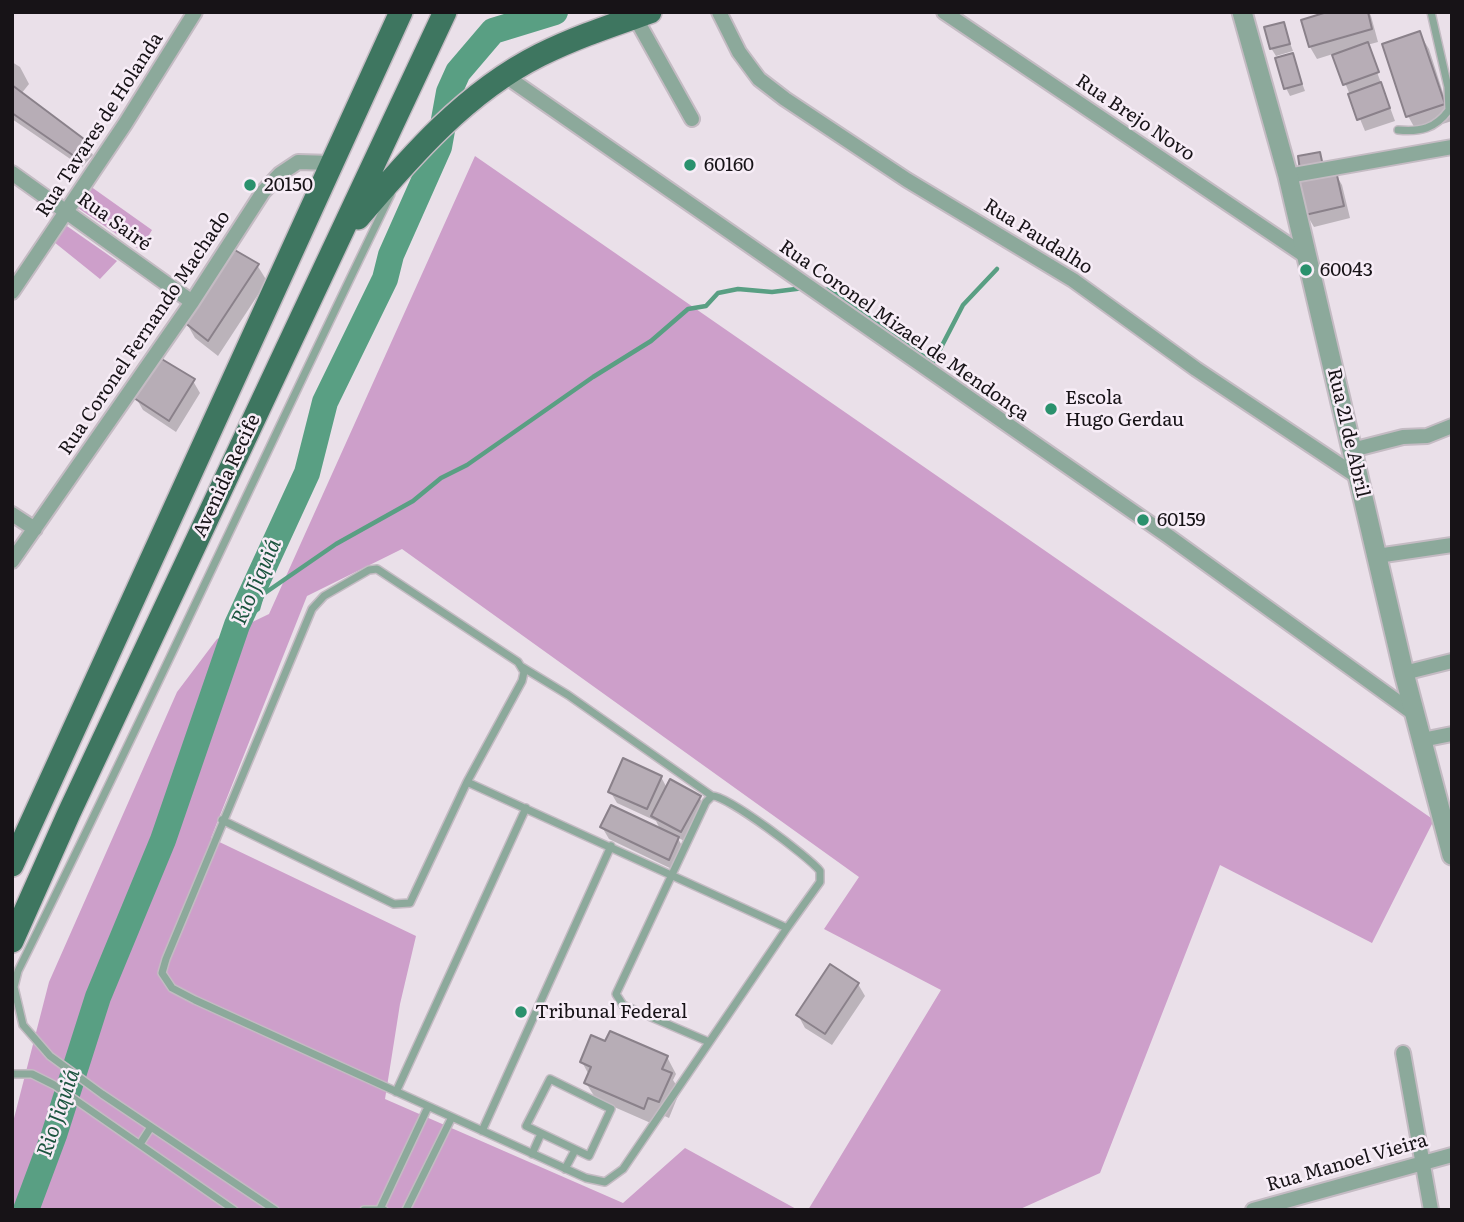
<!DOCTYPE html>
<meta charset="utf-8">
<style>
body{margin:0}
#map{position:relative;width:1464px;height:1222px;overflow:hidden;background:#eae0e9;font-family:Literata,serif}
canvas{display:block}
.frame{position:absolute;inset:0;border:14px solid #171317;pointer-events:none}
</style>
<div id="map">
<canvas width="1464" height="1222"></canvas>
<div class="frame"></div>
</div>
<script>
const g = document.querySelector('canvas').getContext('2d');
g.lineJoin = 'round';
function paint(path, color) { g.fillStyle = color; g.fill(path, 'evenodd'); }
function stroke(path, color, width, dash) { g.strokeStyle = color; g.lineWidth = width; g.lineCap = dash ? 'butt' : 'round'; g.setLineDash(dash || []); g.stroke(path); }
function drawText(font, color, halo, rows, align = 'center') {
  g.font = font + ' Literata,serif'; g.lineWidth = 5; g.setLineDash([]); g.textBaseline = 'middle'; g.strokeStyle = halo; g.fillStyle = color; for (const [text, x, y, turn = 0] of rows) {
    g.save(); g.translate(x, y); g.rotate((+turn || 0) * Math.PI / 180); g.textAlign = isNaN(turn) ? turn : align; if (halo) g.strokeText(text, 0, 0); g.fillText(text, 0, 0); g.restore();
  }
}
const green = new Path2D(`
 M475,156l959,664 -62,123 -152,-78 -120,308 -82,37h-210l133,-220 -117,-61 35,-52 -457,-328 -95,47 -96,242 205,98 -16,68 -15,95 238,104 62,-55 113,62h-786v-84l37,-144 128,-290 40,-53 52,-25z
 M90,186l62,44 -12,20 -65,-44z
 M64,224l53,37 -17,18 -46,-37z`);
const shadow = new Path2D(`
 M1334,12h35l2,4 7,26 -11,3 28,76 -30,10 -32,-77 -16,5 -7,-12z
 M1283,24l10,27 -17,5 -5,-8z
 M1419,33l10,16 23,72 -35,11 -9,-16z
 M1291,53l14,38 -15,5 -4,-8z
 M12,62l8,5 9,17 -8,10 65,49 7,12 -11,12 -70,-48z
 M1319,154l7,21 9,-2 7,12 8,33 -36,9 -7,-12 -8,-33z
 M257,265l10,16 -49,75 -23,-18 -9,-16z
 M193,381l7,12 -24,39 -33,-22 -7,-12z
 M661,777l6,11 32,9 7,12 -18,34 -11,-6 8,14 -9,20 -67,-32 -7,-12 59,4 -5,-10 -39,-18 -7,-12z
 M858,984l7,12 -33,49 -27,-17 -7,-13z
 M667,1057l9,17 -3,6 7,11 -11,27 -11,-5 -5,11 -57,-25 -10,-16 3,-8 -7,-13z`);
const stream = new Path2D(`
 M820,289l10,1 103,73 30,-58 34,-36
 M237,625l21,-16 4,-14 74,-51 77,-43 28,-23 26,-13 126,-88 58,-36 37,-32 18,-3 12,-13 20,-4 34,3 32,-4`);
const river = new Path2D(`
 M26,1210l28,-75 44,-138 65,-157 74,-215 70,-152 18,-71 60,-123 6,-24 48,-108 10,-55 9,-20 35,-41 62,-19`);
const building = new Path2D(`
 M1327,12h41l4,17 -63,18 -8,-27z
 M1284,22l6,22 -20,5 -6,-22z
 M1420,31l25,73 -39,13 -24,-73z
 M1368,42l11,30 -36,13 -11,-30z
 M1293,53l9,31 -18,5 -9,-31z
 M1381,82l9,26 -33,12 -9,-26z
 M12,85l76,57 -14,14 -62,-43z
 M1320,152l3,14 -23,4 -2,-14z
 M1336,171l8,35 -39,9 -8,-35z
 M233,249l26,15 -51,77 -24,-19z
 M160,358l35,21 -26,42 -35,-23z
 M623,758l39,18 -15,33 -39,-17z
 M670,779l31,17 -20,36 -30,-16z
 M611,805l68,32 -10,23 -69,-33z
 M830,964l29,19 -34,51 -29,-19z
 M610,1031l58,25 -6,13 10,4 -13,29 -11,-4 -4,11 -60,-26 7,-16 -11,-5 11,-27 14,6z`);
const service = new Path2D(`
 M1398,130c22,2 37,-1 51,-20l-1,-23 -17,-75
 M522,667l46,28 144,101
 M222,820l172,84 16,-1 57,-121 55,-101 2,-9 -6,-10 -141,-93 -8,1 -45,26 -12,13 -146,350 -4,14 10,15 23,12 391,178 19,4 18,-13 164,-241 -320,-146
 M709,1042l-86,-37 -7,-11 90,-192 6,-6c15,-1 97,61 108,75v11l-33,46
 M12,1074h20l22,11 180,125
 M550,1079l61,30 -22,47 -63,-30z
 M396,1092l130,-284
 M482,1131l129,-285
 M140,1144l11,-17
 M532,1154l8,-18
 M565,1169l9,-17
 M380,1209l48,-102
 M275,1210l-173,-116 -52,-38 -27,-31 -9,-38 4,-16c128,-257 247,-518 373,-777
 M364,1210h20
 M406,1210l46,-93`);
const minor = new Path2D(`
 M719,12l20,40 20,27 26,20 122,81 166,100 123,89 162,108
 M944,12l360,243
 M635,17l57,102
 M507,77l661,459 248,179
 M12,173l180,129
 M1288,176l164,-29
 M12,292l113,-168 70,-112
 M1352,450l51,-13 24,-1 25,-10
 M12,514l23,15
 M1377,556l75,-11
 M12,561l180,-259 71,-110 17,-18 18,-12 34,1
 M1404,673l48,-12
 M1422,740l30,-6
 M1403,1053l28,157
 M1253,1210l199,-55`);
const tertiary = new Path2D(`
 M1242,12l46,164 116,497 48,182`);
const primary = new Path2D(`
 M358,218c53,-62 108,-126 182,-163 36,-18 73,-30 110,-43
 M12,865l389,-853
 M12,941l57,-128 376,-801`);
const markers = [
 [690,165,7,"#2a916d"],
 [250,185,7,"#2a916d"],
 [1306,270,7,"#2a916d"],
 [1051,409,7,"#2a916d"],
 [1143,520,7,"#2a916d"],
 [521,1012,7,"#2a916d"]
];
const streetNames = [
 ["Rua Brejo Novo",1135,118,34],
 ["Rua Tavares de Holanda",100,125,-57],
 ["Rua Sairé",114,222,36],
 ["Rua Paudalho",1038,237,32],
 ["Rua Coronel Mizael de Mendonça",904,331,35],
 ["Rua Coronel Fernando Machado",145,333,-56],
 ["Rua 21 de Abril",1348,433,77],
 ["Avenida Recife",227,476,-65],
 ["Rua Manoel Vieira",1347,1163,-16]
];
const poiNames = [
 ["60160",704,165],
 ["20150",264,185],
 ["60043",1320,270],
 ["Escola",1065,398],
 ["Hugo Gerdau",1065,420],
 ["60159",1157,520],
 ["Tribunal Federal",535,1012]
];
const waterNames = [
 ["Rio Jiquiá",257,582,-66],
 ["Rio Jiquiá",59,1113,-71]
];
paint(green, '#cd9fca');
paint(shadow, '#0003');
stroke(stream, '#599f83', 4.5);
stroke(river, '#599f83', 26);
paint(building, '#b7adb6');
stroke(building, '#8a818a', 2);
stroke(service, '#c4bbc3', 10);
stroke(minor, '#c4bbc3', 18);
stroke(tertiary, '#c4bbc3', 23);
stroke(primary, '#c4bbc3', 26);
stroke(service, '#8ca99b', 7);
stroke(minor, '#8ca99b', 14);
stroke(tertiary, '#8ca99b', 19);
stroke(primary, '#3e7660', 23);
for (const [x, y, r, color] of markers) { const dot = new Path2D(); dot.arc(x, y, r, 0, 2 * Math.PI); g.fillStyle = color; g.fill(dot); stroke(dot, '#f7edf7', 2.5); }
drawText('19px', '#171317', '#f7edf7', streetNames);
drawText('19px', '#171317', '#f7edf7', poiNames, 'left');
drawText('italic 21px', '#1c543f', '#f7edf7', waterNames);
</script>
